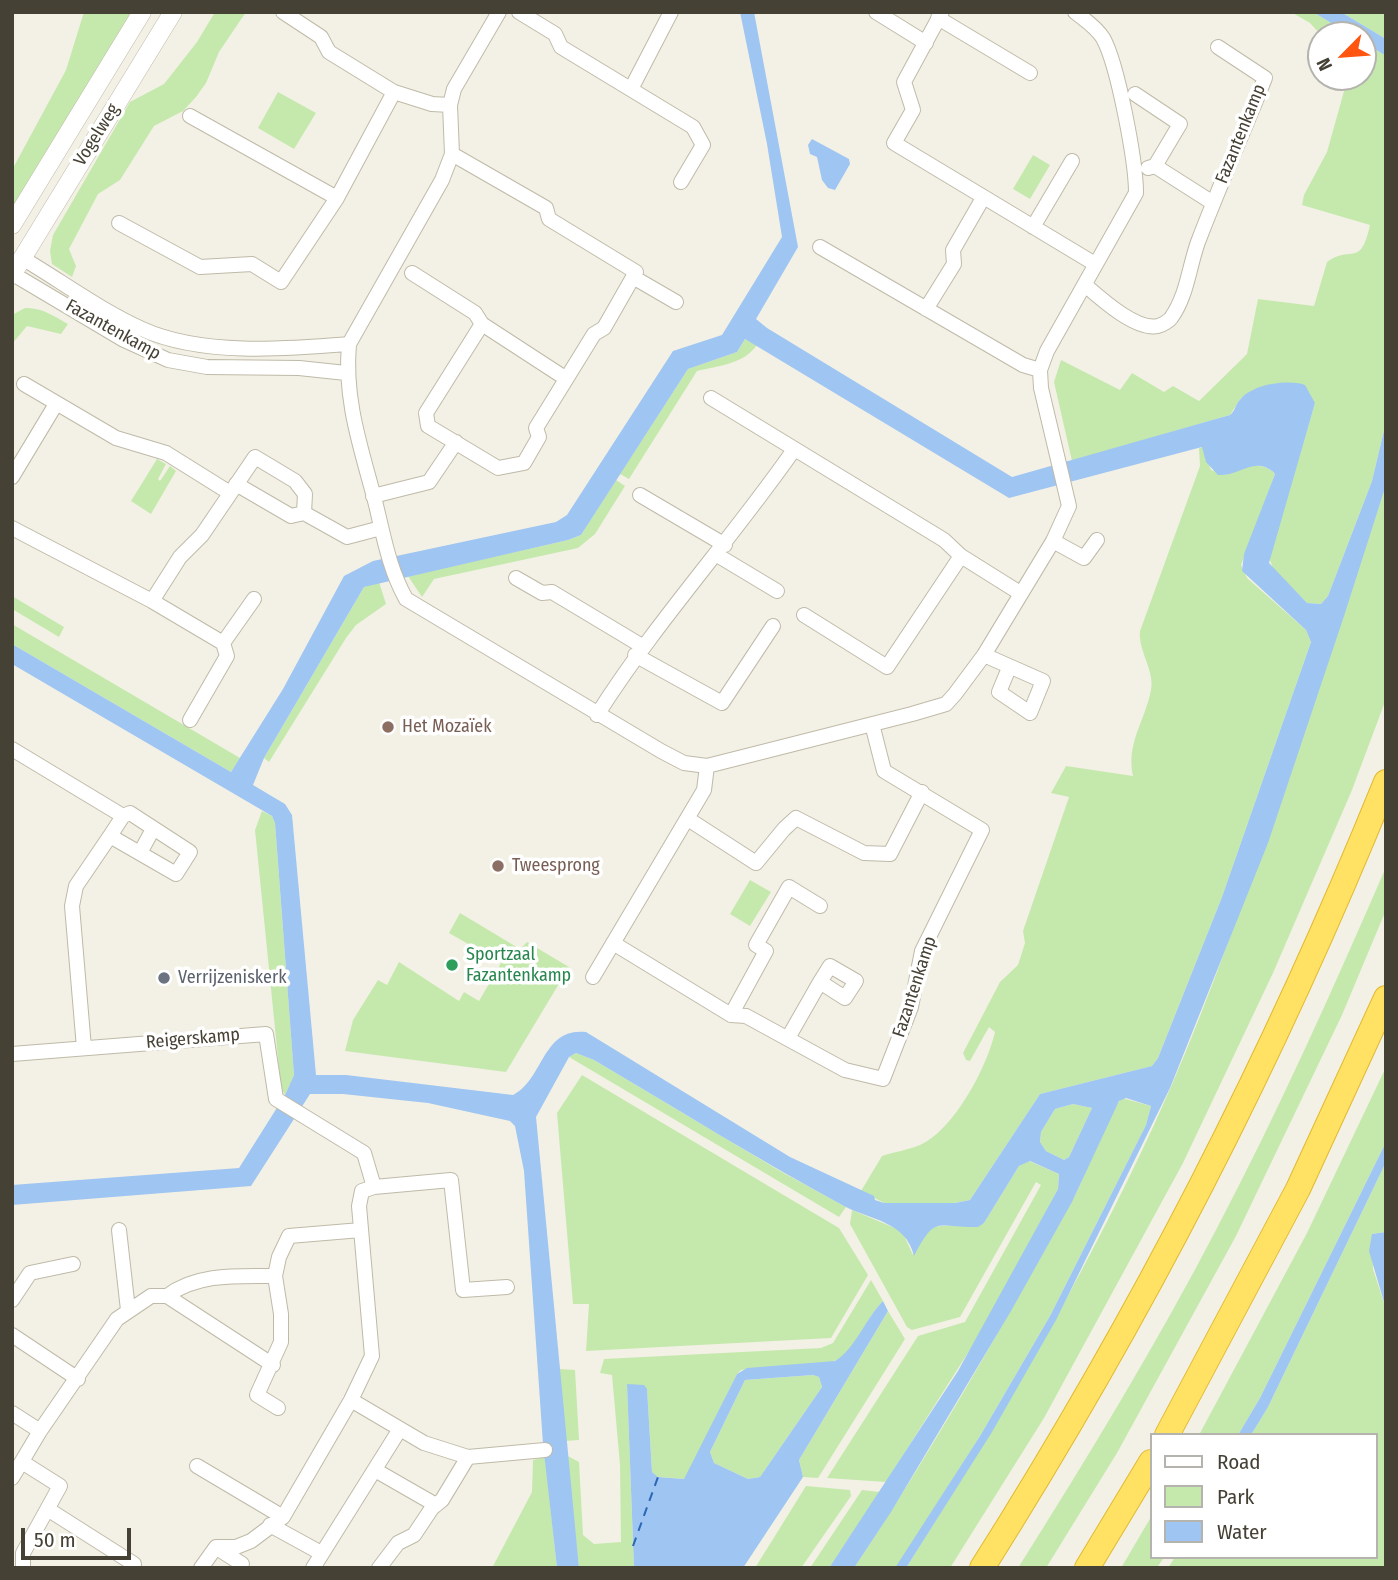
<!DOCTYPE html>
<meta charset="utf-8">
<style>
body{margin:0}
#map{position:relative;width:1398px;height:1580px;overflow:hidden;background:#f3f1e5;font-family:"Fira Sans Condensed",sans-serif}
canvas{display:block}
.frame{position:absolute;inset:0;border:14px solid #464135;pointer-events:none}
.legend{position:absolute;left:1150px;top:1433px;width:228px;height:126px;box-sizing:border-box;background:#fff;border:2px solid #b5b3ae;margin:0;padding:9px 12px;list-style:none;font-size:21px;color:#464135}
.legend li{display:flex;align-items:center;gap:14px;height:35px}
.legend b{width:35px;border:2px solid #b5b3ae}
.north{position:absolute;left:1307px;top:21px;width:70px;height:70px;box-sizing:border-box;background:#fff;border:2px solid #b5b3ae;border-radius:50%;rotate:245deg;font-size:19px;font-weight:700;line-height:28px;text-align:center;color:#464135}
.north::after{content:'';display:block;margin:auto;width:24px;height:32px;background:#ff5510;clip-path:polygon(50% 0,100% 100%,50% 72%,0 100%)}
.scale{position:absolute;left:21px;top:1528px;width:110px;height:32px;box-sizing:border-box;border:4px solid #464135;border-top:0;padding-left:9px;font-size:21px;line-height:24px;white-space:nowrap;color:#464135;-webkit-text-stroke:5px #fff;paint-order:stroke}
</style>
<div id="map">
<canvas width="1398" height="1580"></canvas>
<div class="frame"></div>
<ul class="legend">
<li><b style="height:9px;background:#fff"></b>Road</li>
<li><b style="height:19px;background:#c5e9ad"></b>Park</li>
<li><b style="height:19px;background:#9fc5f2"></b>Water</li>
</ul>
<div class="north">N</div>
<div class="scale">50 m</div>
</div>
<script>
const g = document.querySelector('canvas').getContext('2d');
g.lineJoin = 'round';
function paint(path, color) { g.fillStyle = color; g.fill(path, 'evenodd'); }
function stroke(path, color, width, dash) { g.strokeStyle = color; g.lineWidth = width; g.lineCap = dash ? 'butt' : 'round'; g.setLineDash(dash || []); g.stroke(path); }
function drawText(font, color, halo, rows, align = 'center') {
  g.font = font + ' "Fira Sans Condensed",sans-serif'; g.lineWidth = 7; g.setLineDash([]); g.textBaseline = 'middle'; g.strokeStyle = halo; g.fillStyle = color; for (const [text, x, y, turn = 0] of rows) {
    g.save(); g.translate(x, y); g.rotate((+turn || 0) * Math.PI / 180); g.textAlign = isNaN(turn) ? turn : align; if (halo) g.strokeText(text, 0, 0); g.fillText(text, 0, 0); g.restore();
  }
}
const green = new Path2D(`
 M84,12h49l-121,204v-46l54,-100z
 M215,12h31l-27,40 -13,31 -10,14 -13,14 -29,15 -34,54 -22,14 -29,55 7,17 -4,11 -20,-13 -2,-13 3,-16 77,-133 34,-18 33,-42z
 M1291,12h22l38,23h-30l-11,-12z
 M1341,12h45v27z
 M1363,42l23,14v366l-14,59 -44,115 -7,8 -14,-1 -34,-34 -4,-12 46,-154 -36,-20 -26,7 -12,8 -11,17 -158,46 -18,-79 7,-22 59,30 12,-17 32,19 9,-6 26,15 48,-47 11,-55 56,7 13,-44c25,-18 33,7 43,-37l-68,-20 2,-10 23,-43 21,-75h15z
 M278,92l38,21 -22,36 -36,-21z
 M1033,155l17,10 -20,34 -17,-10z
 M25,308c16,-1 29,8 43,16l-7,10 -34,-8 -15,18v-29z
 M745,339l12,6c-13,19 -39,21 -60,26l-68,108 -9,-5 68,-105 49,-17z
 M1203,447l8,23 14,5c17,-6 35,-17 50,-1l-34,91 6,13 59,52 5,12 -89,255 -64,161 -6,8 -112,28 -70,106 -15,3h-71l-23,-12 21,-35c12,-4 26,-6 38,-11 34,-15 67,-78 75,-113l-6,-5 -19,34 -4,-1 -3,-7 37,-71 18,-17 7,-22 -2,-12 46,-134 -18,-4 15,-27 67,10c-7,-33 12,-55 18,-86 4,-19 -13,-39 -11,-59l60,-165 -1,-18z
 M157,459l9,5 -8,15 2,2 10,-15 6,5 -25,43 -20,-13z
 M616,480l9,6 -30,48 -17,14 -144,31 -12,18 -14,-21 160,-36 13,-5z
 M1386,485v214l-34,91 -79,183 -90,190 -139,255 -94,150h-44c91,-144 177,-289 248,-443 44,-96 79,-195 114,-295 40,-114 80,-229 118,-345z
 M379,582l7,22 -30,21 -10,13 -77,124 -5,-4 100,-171z
 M12,596l52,31 -5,10 -47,-28z
 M12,624l228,134 -9,14 -219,-128z
 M262,811l10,5 3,7 19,252 -9,20 -4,-7 -26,-258z
 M1386,867v43l-44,105 -106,221 -119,217 -71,115h-28c70,-111 138,-223 199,-340 62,-118 116,-239 169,-361z
 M750,880l21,12 -21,34 -20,-12z
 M460,913l60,36 7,-7 42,25 -63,105 -161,-21 8,-31 25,-40 9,5 12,-23 60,39 5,-9 15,9 22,-38 -52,-30z
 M576,1053l18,7 186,111 66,36 -7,10 -270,-160z
 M1386,1067v75l-126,256 -22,37h-39l108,-202z
 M582,1075l257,153 29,47 -37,63 -245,13 3,-47h-16l-16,-191z
 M1122,1098l29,8 -5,19 -96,191 -70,120 -83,131 -43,1c79,-118 148,-242 217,-365 18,-31 28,-79 51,-105z
 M1073,1104l19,4 -23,49 -5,3 -18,-9 -6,-9 1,-10 14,-23z
 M1029,1161l30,13 -1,15 -75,140 -97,153 -59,-4 91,-142 47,-14 76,-137 -5,-3 -76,135 -48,13 -5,-3 -57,-103 2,-14 50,21 11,24c5,-8 9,-20 15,-25 7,-7 43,-3 56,-7l35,-57z
 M1386,1162v70l-14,2 1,35 13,40v259h-218l7,-11h200v-122h-124l17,-28z
 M871,1280l12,21c-16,16 -23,39 -38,54 -15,15 -81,13 -104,15l-4,4 -52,105 -27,-2 -6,-5 -5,-82 -20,-6 7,184h-55l-13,-113 13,7 4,73 11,9 27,-2 -1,-77 -8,-90 -12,-2 4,-14 217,-11 12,-5z
 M888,1311l17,28 -87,139 -15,-1 -4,-17z
 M559,1369l16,1 4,70 -14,1z
 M813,1375l6,2 3,10 -62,90 -12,2 -34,-16 -4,-11 35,-72z
 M545,1457l12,111h-65l40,-76 1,-32z
 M806,1486l44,4 1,6 -50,72h-46z
 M862,1490l18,2 -51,76h-19z
 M1151,1517v40h13l-7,11h-36z`);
const water = new Path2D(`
 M740,12h14l44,235 -42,72 11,9 245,149 218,-62c5,-4 5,-9 9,-14 12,-17 48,-22 66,-16l10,18 -46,160 38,40 14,1 7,-8 44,-115 14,-59v63l-42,131 -76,227 -98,245 -114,232 -64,112 -86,136h-11l85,-132 70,-120 96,-191 5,-19 -25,-8 -7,3 -47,101 -61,109 -120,201 -37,56h-25l129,-197 100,-182 1,-15 -29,-13 -11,5 -35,57 -6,4c-42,1 -42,-13 -64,29 -8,-35 -44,-36 -70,-50 -85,-46 -167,-97 -250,-146l-18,-7 -7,4 -33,60 43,451h-22l-14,-124 -19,-273 -9,-45 -5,-5 -82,-18 -85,-9h-33l-59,92 -239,19v-20l227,-17 46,-73 9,-20 -19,-252 -3,-7 -260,-152v-20l219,128 52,-83 61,-113 29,-15 183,-39 11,-7 106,-164 49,-16 60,-98 -15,-93zM745,339l264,159 193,-51 4,15 12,13c21,2 38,-21 57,-1l-31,80 -2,17 64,59 5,12 -89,255 -64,161 -6,8 -112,28 -70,106 -15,3h-71l-9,-3 -1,-4 -84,-39 -204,-125c-44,-5 -42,47 -73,63l-167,-20h-30l-24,-260 -7,-11 -32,-19 11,-27 100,-171 204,-47 13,-5 107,-166 49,-17zM1073,1104l19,4 -23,49 -5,3 -18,-9 -6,-9 1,-10 14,-23z
 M1313,12h28l45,27v17l-23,-14v-7h-12z
 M812,139l37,20 1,5 -15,26 -7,-2 -6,-8 -5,-23 -7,-3 -2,-9z
 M1386,1142v20l-118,245 -17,28h-13l22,-37z
 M1386,1232v77l-17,-58 3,-17z
 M883,1301l5,10 -89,149 4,17 -60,91h-109l-7,-184 17,1 3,4 5,83 6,5 26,2 53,-105 10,-6 88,-7c21,-13 30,-42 48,-60zM813,1375l6,2 3,10 -62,90 -12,2 -34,-16 -4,-11 35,-72z`);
const ferry = new Path2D(`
 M633,1546l25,-69`);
const minor = new Path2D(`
 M283,12l38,25 8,15 65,40 38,12 18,1
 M499,12l-45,77 -4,16 2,49 -10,26 -93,164c-5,54 11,101 25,153 9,35 14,70 32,102l255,152 23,12 23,3 205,-52 34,-10 9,-10 29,-39 69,-114 16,-35 -28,-118 -1,-18 7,-19 89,-158c0,-31 -18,-128 -33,-155 -7,-11 -18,-18 -28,-26
 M519,12l36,22 6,13 132,80 10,18 -22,37
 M876,12l50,31
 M942,12l-38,70 9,28 -19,33 201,121
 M938,18l92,55
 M631,89l40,-77
 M1135,94l45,30 -25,42
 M190,116l147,82
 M452,154l94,54 3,11 87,53 -32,56 -10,6 -58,94 3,9 -15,26 -26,5 -70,-42 -2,-13 56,-89
 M1148,168l7,-2 58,37
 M119,223l81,44 52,-3 29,18 56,-84 57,-106
 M1033,227l39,-66
 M820,247l203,118 17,5
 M22,258c39,23 78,52 120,71 59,27 144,20 207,15
 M412,273l63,40 7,11 83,54
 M13,274l111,66 44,20 39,7 92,1 47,5
 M633,277l43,25
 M1085,285c15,13 51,46 73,41 4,-1 11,-5 13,-8 16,-22 18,-51 27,-76 21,-55 45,-109 67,-164l-47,-31
 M926,309l28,-45 -1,-14 30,-52
 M24,384l92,54 50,15 64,40
 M711,398l233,142 17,16 59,37
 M12,477l44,-73
 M236,484l55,32 13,-3 43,24 34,-9
 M640,495l85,50
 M373,496l56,-14 27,-40
 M12,528l140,73 71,42 4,13 -37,64
 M1053,541l31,17 13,-18
 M717,555l60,36
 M516,578l26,15 10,-1 90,54
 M152,601l28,-44 22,-22 53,-78 40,24 10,13 -1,19
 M804,615l83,52 74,-111
 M223,643l31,-44
 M635,655l87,48 51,-77
 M984,655l59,26 -13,32 -31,-21 10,-24
 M597,715c59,-93 133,-174 196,-264
 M12,749l111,67
 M130,813l60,39 -14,22 -66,-38 13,-20z
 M688,819l68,44 28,-34 12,-11 68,35 26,1 32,-62
 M140,853l13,-24
 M613,943l118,72 15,1 99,54 38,9 28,-72 11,-56 60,-121 -98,-59 -12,-47
 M593,977l111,-187 3,-24
 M731,1015l35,-64 -10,-6 33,-58 31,19
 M788,1038l32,-56 25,16 11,-17 -26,-15 -10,16
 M84,1048l-12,-142 4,-20 34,-50
 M12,1054l254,-20 10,65 88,54 10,34
 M119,1230l9,80
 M167,1296c30,-23 71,-20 108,-20
 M12,1300l18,-27 43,-9
 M12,1335l66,44
 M351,1400l73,43 44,14 77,-7
 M278,1408l-21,-13 24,-53v-28l-6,-38 4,-19 10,-21 72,-6
 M12,1413l28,18 -28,47
 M40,1431l77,-112 34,-23h16l106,69
 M22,1462l38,24 -37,67v15
 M197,1466l86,51
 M375,1470l61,35
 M49,1510l85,54 -2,4
 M270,1525l51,28
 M217,1548l25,16
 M201,1568l15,-21h20l15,-6 32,-24 68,-117 21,-44 -13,-150 3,-15 12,-4 77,-7 12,110 44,-3
 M313,1568l87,-139
 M379,1568l19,-25 16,-8 18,-27 10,-8 26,-43`);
const tertiary = new Path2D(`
 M12,225l130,-213
 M12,275l161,-263`);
const motorway = new Path2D(`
 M1167,1435l131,-246 88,-191
 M982,1568c160,-253 291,-508 404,-786
 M1087,1568l64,-106`);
const markers = [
 [388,727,7,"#8d6e63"],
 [498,866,7,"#8d6e63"],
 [452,965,7,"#2e9e5b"],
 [164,978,7,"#6b7280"]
];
const streetNames = [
 ["Fazantenkamp",1241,134,-68],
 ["Vogelweg",97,135,-58],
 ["Fazantenkamp",113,330,29],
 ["Fazantenkamp",915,987,-72],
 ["Reigerskamp",193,1039,-5]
];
const educationNames = [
 ["Het Mozaïek",402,727],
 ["Tweesprong",512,866]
];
const leisureNames = [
 ["Sportzaal",466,955],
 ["Fazantenkamp",466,976]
];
const worshipNames = [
 ["Verrijzeniskerk",178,978]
];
paint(green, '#c5e9ad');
paint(water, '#9fc5f2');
stroke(ferry, '#2b67b4', 2, [9, 7]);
stroke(minor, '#bfbaa8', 16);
stroke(tertiary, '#bfbaa8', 19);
stroke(motorway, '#e1b931', 26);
stroke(minor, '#fff', 14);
stroke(tertiary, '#fff', 18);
stroke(motorway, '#ffe164', 24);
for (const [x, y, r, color] of markers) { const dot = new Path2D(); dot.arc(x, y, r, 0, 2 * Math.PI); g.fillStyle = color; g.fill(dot); stroke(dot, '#fff', 2.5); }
drawText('18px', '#464135', '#fff', streetNames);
drawText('18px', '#785e54', '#fff', educationNames, 'left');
drawText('18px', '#27864d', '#fff', leisureNames, 'left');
drawText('18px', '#5b616d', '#fff', worshipNames, 'left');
</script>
